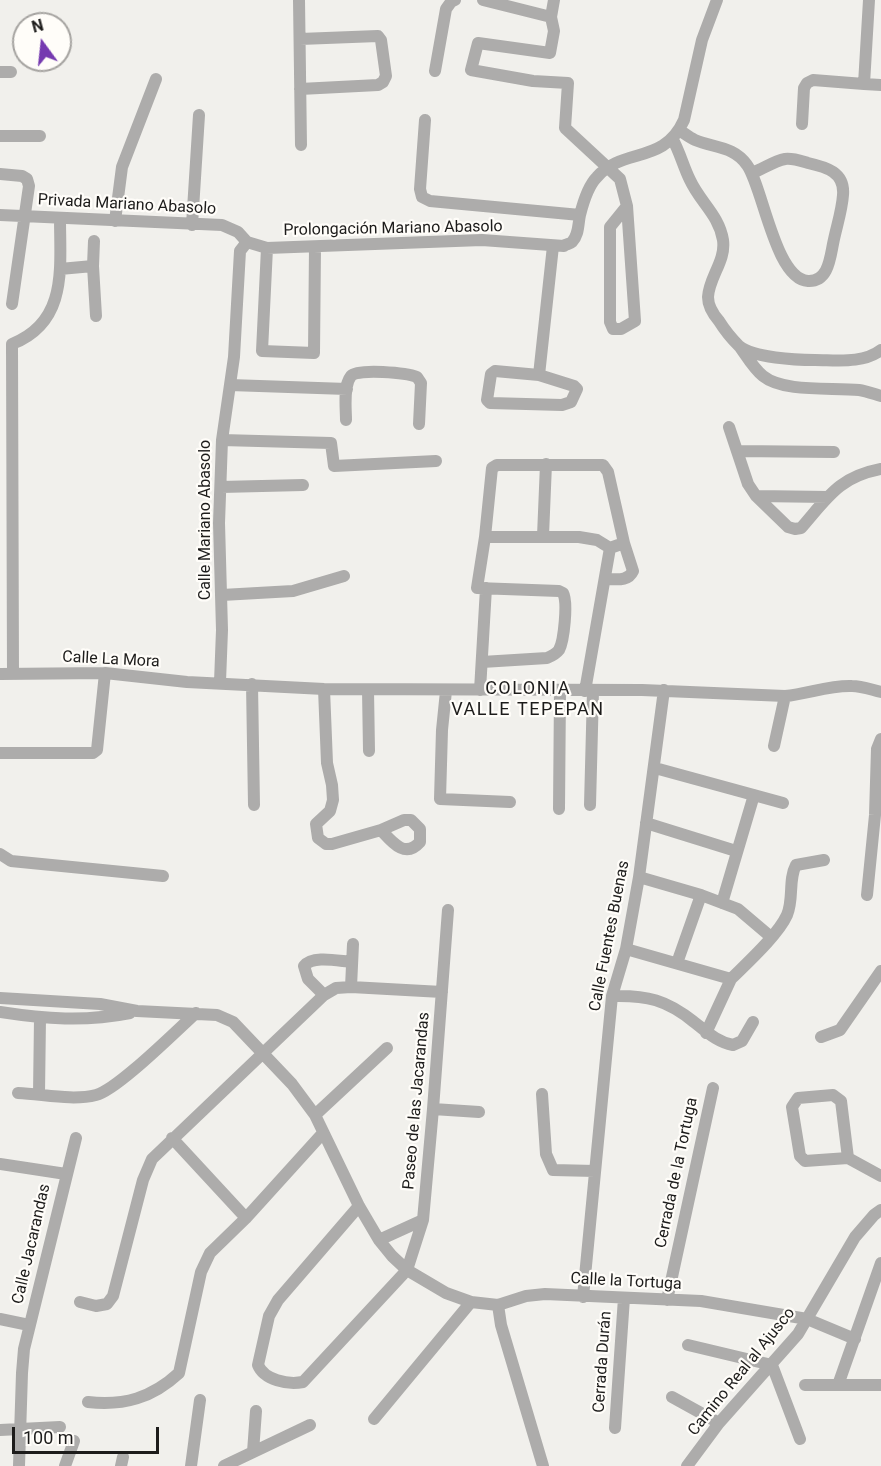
<!DOCTYPE html>
<meta charset="utf-8">
<style>
body{margin:0}
#map{position:relative;width:881px;height:1466px;overflow:hidden;background:#f1f0ec;font-family:Roboto,sans-serif}
canvas{display:block}
.north{position:absolute;left:12px;top:12px;width:60px;height:60px;box-sizing:border-box;background:#fffdf9;border:2px solid #a5a3a0;border-radius:50%;rotate:345deg;font-size:16px;font-weight:700;line-height:24px;text-align:center;color:#1d1c1b}
.north::after{content:'';display:block;margin:auto;width:21px;height:27px;background:#753ab0;clip-path:polygon(50% 0,100% 100%,50% 72%,0 100%)}
.scale{position:absolute;left:12px;top:1427px;width:147px;height:27px;box-sizing:border-box;border:3px solid #1d1c1b;border-top:0;padding-left:8px;font-size:18px;line-height:21px;white-space:nowrap;color:#1d1c1b;-webkit-text-stroke:4px #fffdf9;paint-order:stroke}
</style>
<div id="map">
<canvas width="881" height="1466"></canvas>
<div class="north">N</div>
<div class="scale">100 m</div>
</div>
<script>
const g = document.querySelector('canvas').getContext('2d');
g.lineJoin = 'round';
function stroke(path, color, width, dash) { g.strokeStyle = color; g.lineWidth = width; g.lineCap = dash ? 'butt' : 'round'; g.setLineDash(dash || []); g.stroke(path); }
function drawText(font, color, halo, rows, align = 'center') {
  g.font = font + ' Roboto,sans-serif'; g.lineWidth = 4.5; g.setLineDash([]); g.textBaseline = 'middle'; g.strokeStyle = halo; g.fillStyle = color; for (const [text, x, y, turn = 0] of rows) {
    g.save(); g.translate(x, y); g.rotate((+turn || 0) * Math.PI / 180); g.textAlign = isNaN(turn) ? turn : align; if (halo) g.strokeText(text, 0, 0); g.fillText(text, 0, 0); g.restore();
  }
}
const minor = new Path2D(`
 M299,0l2,145
 M483,0l68,17
 M554,0l-3,17 3,14 -4,22 -72,-10 -7,27 62,11 35,2 -3,45 55,51 7,27 8,115 -14,8h-8l-3,-7v-95l17,-21
 M300,39l78,-3 3,4 5,36 -3,6 -5,3 -78,4
 M435,71l11,-62 5,-7 4,-2
 M0,72h11
 M864,84l17,1
 M425,120l-5,69 2,8 8,4 150,14
 M802,124l2,-36 3,-5 6,-3 51,4 5,-84
 M679,130c5,3 11,8 16,10 19,8 39,6 52,25 16,22 28,114 61,116 20,1 22,-22 25,-37 3,-16 9,-33 10,-49 2,-23 -17,-28 -35,-32 -7,-2 -15,-5 -23,-4 -11,2 -22,10 -33,14
 M0,136h40
 M672,138c8,14 11,28 18,42 10,22 29,35 33,60 3,21 -14,37 -15,57 0,9 5,17 11,24 5,8 13,18 20,25 15,12 57,14 76,14 21,0 48,4 66,-10
 M0,174l22,2 5,3 2,7 -17,118
 M0,215l222,10 16,7 9,10
 M115,221l7,-54 34,-88
 M192,225l7,-110
 M267,248l-5,103 52,2 1,-106
 M93,266l1,-25
 M60,269l33,-3 3,50
 M740,347c7,10 14,22 23,29 21,17 70,11 96,14 7,1 15,4 22,6
 M539,375l35,11 3,3 -6,13 -9,3 -72,-2 -3,-3 4,-26 4,-3 44,4 14,-129
 M230,385l117,4
 M346,420c0,-12 -3,-34 5,-44 7,-8 56,-3 66,1l4,6 -2,41
 M729,427l19,57 8,12 32,31 7,2 6,-1c27,-31 38,-51 80,-59
 M222,440l109,3 3,23 102,-5
 M737,451l97,1
 M221,487l82,-2
 M756,496l72,1
 M543,536l3,-72
 M605,579c11,0 23,3 28,-8l-9,-28
 M222,595l71,-4 51,-15
 M482,662l65,-4c5,-2 9,-4 12,-8 5,-9 9,-48 4,-57l-4,-2 -82,-3 8,-51 7,-69 5,-3h106l5,7 16,71 -14,5 -13,-8 -18,-3h-94
 M0,674l105,-1 82,9 137,7 318,1 143,6c23,-2 44,-11 67,-10 10,0 20,4 29,6
 M13,674l-1,-330c56,-22 48,-76 48,-126
 M220,682l2,-52 -3,-107 3,-83 12,-83 6,-106 7,-9 20,6 215,-8 82,6c2,-2 6,-2 8,-4 7,-7 6,-18 8,-27 3,-12 8,-29 17,-38 26,-30 67,-12 87,-57l18,-80 15,-40
 M252,684l2,121
 M324,689l3,74 5,22 1,15 -3,11 -14,13 2,14 8,6h6l49,-14 23,-10h7l9,9v13c-15,17 -28,0 -39,-12
 M368,690l1,61
 M480,690l6,-102
 M446,691l-4,39 -2,69 70,3
 M585,691l25,-143
 M774,746l11,-50
 M0,753h93l4,-3 8,-77
 M655,768l128,35
 M590,805l3,-114
 M559,809l1,-119
 M646,823l90,28
 M0,854l11,7 152,15
 M639,877l62,18 37,14 33,28
 M867,895l8,-80 2,-66 4,-10
 M722,903l32,-108
 M626,949l105,30c16,-16 47,-44 56,-64 7,-16 1,-35 9,-50l28,-5
 M677,963l24,-68
 M351,987l2,-43
 M324,995l-16,-16 -4,-13c9,-11 34,-5 48,-4
 M612,996c35,-1 55,4 82,26 13,10 23,20 39,23l9,-4 11,-19
 M0,998l100,6 37,7 80,4 16,7 59,62 23,31 44,91 20,34 13,16 15,14 39,23 25,9 27,3 28,-9 19,-2 156,7 106,18 48,20
 M0,1012c45,7 85,10 130,1
 M706,1033l25,-54
 M821,1037l19,-7 41,-59
 M18,1093c25,1 54,8 78,2 21,-5 80,-64 100,-82
 M39,1094l1,-76
 M542,1094l4,60 7,16 42,1
 M833,1095l8,6 7,57 -43,3 -5,-5 -8,-49 6,-9z
 M433,1109l46,3
 M315,1115l72,-67
 M172,1138l74,80
 M848,1158l33,18
 M0,1164l66,10
 M359,1206l-81,94 -9,16 -11,49c6,15 30,20 45,17l104,-112 16,-50 10,-111 15,-199
 M379,1240l44,-20
 M583,1297l29,-301 14,-47 13,-72 25,-187
 M667,1300l46,-212
 M80,1302l16,4 11,-2 6,-8 30,-116 9,-21 172,-164 12,-7 15,-1 91,5
 M498,1305l3,20 42,141
 M0,1319l29,6
 M688,1345l84,20 28,74
 M805,1385h75
 M838,1385l43,-122
 M672,1397l47,26
 M88,1402c36,4 64,-4 91,-29l22,-101 9,-19 36,-35 77,-85
 M374,1419l97,-117
 M615,1428l9,-130
 M0,1430l60,-3
 M253,1452l3,-41
 M19,1466l3,-93 2,-24 52,-211
 M65,1466l9,-25
 M121,1466l2,-9
 M191,1466l9,-66
 M224,1466l86,-41
 M687,1466l32,-43 79,-89 57,-97 19,-22 7,-5`);
const streetNames = [
 ["Privada Mariano Abasolo",127,205,3],
 ["Prolongación Mariano Abasolo",393,229,-1],
 ["Calle Mariano Abasolo",206,520,-90],
 ["Calle La Mora",111,660,3],
 ["Calle Fuentes Buenas",610,936,-79],
 ["Paseo de las Jacarandas",417,1101,-85],
 ["Cerrada de la Tortuga",677,1173,-78],
 ["Calle Jacarandas",32,1244,-77],
 ["Calle la Tortuga",626,1282,3],
 ["Cerrada Durán",603,1362,-86],
 ["Camino Real al Ajusco",742,1372,-51]
];
const neighbourhoodNames = [
 ["COLONIA",528,689],
 ["VALLE TEPEPAN",528,710]
];
stroke(minor, '#adacab', 12);
drawText('16px', '#1d1c1b', '#fffdf9', streetNames);
g.letterSpacing = '1.5px';
drawText('18px', '#1d1c1b', '#fffdf9', neighbourhoodNames);
g.letterSpacing = '0px';
</script>
